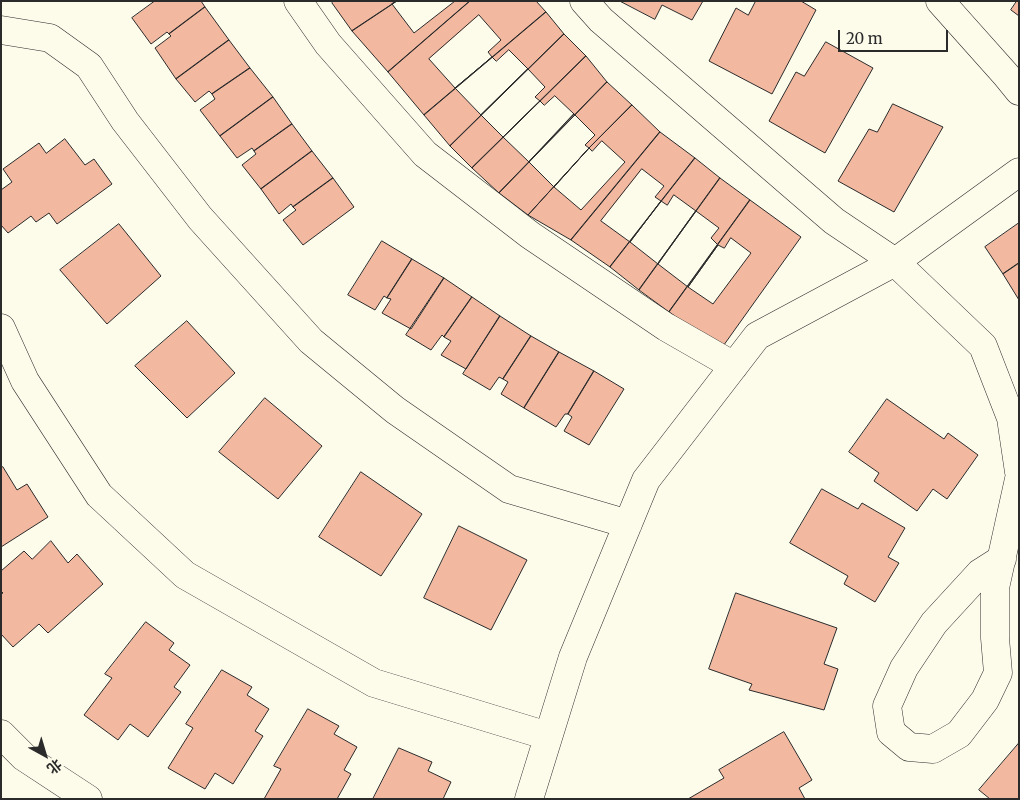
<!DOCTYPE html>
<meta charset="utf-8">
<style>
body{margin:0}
#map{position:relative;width:1020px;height:800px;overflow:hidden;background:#fdfbea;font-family:Merriweather,"Noto Sans SC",serif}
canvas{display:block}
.frame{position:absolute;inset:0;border:2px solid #2b2b2b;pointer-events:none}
.north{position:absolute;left:20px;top:730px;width:50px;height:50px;-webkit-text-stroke:4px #fdfbea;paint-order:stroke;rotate:141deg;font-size:14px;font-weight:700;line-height:20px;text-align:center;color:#2b2b2b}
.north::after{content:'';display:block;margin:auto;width:18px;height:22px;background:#2b2b2b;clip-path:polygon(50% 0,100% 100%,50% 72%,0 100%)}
.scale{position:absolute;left:838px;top:30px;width:110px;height:22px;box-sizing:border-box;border:2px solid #2b2b2b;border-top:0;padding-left:6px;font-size:15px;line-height:18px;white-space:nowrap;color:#2b2b2b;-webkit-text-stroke:4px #fdfbea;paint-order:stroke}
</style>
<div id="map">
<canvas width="1020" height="800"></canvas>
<div class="frame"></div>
<div class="north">北</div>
<div class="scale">20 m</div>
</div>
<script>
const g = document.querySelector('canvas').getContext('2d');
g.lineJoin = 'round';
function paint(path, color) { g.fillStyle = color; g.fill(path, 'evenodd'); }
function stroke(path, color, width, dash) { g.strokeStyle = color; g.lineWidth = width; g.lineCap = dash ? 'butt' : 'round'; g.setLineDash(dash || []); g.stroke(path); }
const building = new Path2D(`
 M155,1h46l4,6 -36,27 -2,-2 -16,12 -19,-26z
 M334,1h63l-45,30 -20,-28z
 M397,1h58l-41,32 -22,-29z
 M397,1h73l-82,71 -36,-41z
 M470,1h66l10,11 -122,103 -36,-43z
 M620,1h83l-11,19 -30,-15 -7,14z
 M756,1h45l15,9 -44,84 -63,-33 27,-53 12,7z
 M1017,1h2v15l-8,-6z
 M205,7l24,33 -53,39 -21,-31 16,-12 -2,-2z
 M546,12l18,22 -114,112 -26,-31z
 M479,15l22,25 -13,12 4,5 -37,31 -26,-29z
 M564,34l22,22 -114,112 -22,-22z
 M229,40l21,28 -38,26 -3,-3 -14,11 -19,-23z
 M826,42l47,26 -48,85 -56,-32 27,-49 8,4z
 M509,50l19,19 -47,46 -26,-27 37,-31 4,4z
 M586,56l21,26 -108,111 -27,-25z
 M250,68l23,29 -53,39 -20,-26 15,-11 -3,-5z
 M528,69l17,18 -10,10 5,4 -37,36 -22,-22z
 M607,82l25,23 -43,43 -61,67 -29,-22z
 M555,96l19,18 -45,48 -26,-25 37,-36 4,4z
 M273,97l19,27 -38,27 -2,-3 -15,10 -17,-22z
 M893,104l50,23 -49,85 -56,-31 31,-52 8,3z
 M632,105l28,27 -89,108 -43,-25 61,-67z
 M574,114l21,21 -10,10 4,3 -35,39 -25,-25z
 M292,124l20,27 -51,38 -19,-24 14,-11 -2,-3z
 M660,132l35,26 -85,109 -39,-27z
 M65,139l20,26 9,-6 18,25 -55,40 -8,-11 -13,9 -5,-6 -23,17 -7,-8v-35l11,-8 -9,-13 36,-26 7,10z
 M602,141l23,21 -44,48 -27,-23 35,-39 3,3z
 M312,151l21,27 -40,29 -2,-3 -12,10 -18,-25z
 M695,158l25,20 -81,112 -29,-23z
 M642,169l22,17 -9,11 6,4 -31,41 -29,-21z
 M333,178l21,29 -51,38 -20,-25 13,-10 -3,-3z
 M720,178l30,22 -81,112 -30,-22z
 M674,195l22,16 -38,53 -28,-22 31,-41 6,4z
 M750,200l51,37 -80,112 -52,-37z
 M696,211l23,17 -8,10 7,7 -30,42 -30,-23z
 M1019,223v40l-16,11 -18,-27z
 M119,224l42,52 -54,48 -47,-54z
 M731,238l20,15 -38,51 -25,-17 30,-42 6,3z
 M382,241l30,18 -25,39 -3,-2 -9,14 -27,-15z
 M412,259l32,19 -33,51 -29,-16 9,-14 -4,-1z
 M1019,263v37l-16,-26z
 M444,278l28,19 -28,40 -2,-2 -11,15 -25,-15z
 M472,297l28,19 -34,53 -25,-14 10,-14 -7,-4z
 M500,316l31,20 -28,43 -4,-2 -9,13 -27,-16z
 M187,321l48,52 -48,45 -52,-52z
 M531,336l28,16 -35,56 -23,-14 7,-12 -5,-3z
 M559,352l35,19 -26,43h-3l-9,13 -32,-19z
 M594,371l30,18 -35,56 -25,-14 8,-14 -4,-3z
 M265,398l57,48 -44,53 -59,-47z
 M887,399l57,40 4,-6 30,22 -31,44 -14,-10 -16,22 -43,-30 5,-8 -30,-21z
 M3,467l14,23 10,-6 21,33 -47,30v-79z
 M361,472l61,42 -41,62 -62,-39z
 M822,489l36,20 4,-6 43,25 -17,29 11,6 -24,39 -31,-18 4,-8 -58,-33z
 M459,526l68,34 -36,70 -67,-32z
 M51,541l17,22 9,-9 26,30 -55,49 -9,-9 -26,23 -12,-13v-40l2,-1 -2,-2v-20l23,-20 8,8z
 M736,593l101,35 -13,36 14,5 -14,41 -75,-20 3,-6 -43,-15z
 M146,622l28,21 -5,7 21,15 -16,22 7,5 -33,45 -18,-13 -12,16 -34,-25 28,-37 -7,-4z
 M222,670l30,17 -5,8 22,14 -14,22 8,5 -30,48 -18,-11 -10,16 -37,-21 25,-40 -7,-4z
 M308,709l31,17 -5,8 23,13 -13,23 7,4 -14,25h-73l17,-30 -7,-3z
 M784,732l28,48 -13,8 6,11h-117l36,-21 -5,-8z
 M1019,743v56h-29l-11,-9z
 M399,748l33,14 -4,9 23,11 -8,17h-70z`);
const street = new Path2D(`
 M298,1l30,43 97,110 105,81 136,92 68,39
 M584,1l17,19 233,201 61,41 88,84 28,72 8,54
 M940,1l66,74 13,16
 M1,30l49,8 39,28 36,55 75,97 111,123 84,69 114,79 119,35
 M1,328l24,53 74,114 86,80 189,108 174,53
 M1002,559l-22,14 -46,50 -30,45 -17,38 4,26 18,15 24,2 26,-15 26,-34 13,-27 -3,-35v-50l24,-109
 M1,734l23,23 64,42
 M529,799l44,-142 73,-177 111,-144 138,-74 124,-90`);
paint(building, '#f2b8a0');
stroke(building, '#2b2b2b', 1);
stroke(street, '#2b2b2b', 29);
stroke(street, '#fdfbea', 28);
</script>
